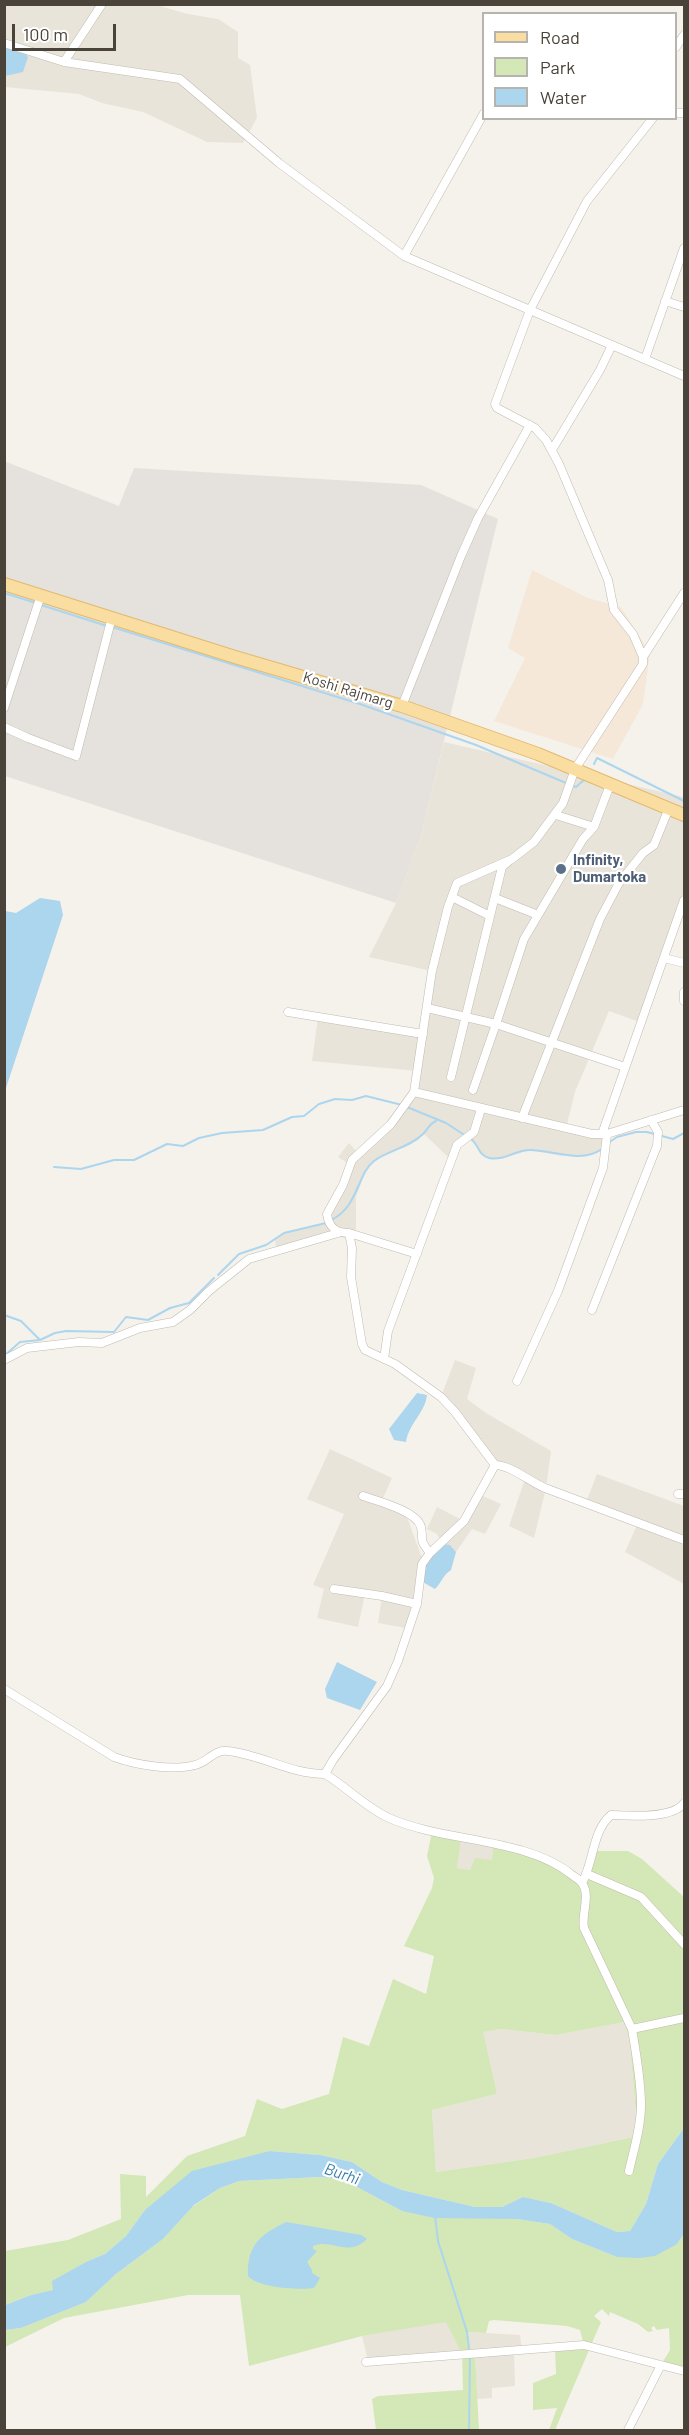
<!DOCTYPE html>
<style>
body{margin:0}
#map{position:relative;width:689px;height:2435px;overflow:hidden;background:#f5f2ec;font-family:Barlow,sans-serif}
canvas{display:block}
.frame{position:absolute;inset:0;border:6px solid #4a433a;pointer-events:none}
.legend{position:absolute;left:482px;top:12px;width:195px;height:108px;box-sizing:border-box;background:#fff;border:2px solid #b7b4b0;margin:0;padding:8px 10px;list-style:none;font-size:18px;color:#4a433a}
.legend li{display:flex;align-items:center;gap:12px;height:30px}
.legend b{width:30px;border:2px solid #b7b4b0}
.scale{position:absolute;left:12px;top:24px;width:104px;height:27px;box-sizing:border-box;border:3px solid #4a433a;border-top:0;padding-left:8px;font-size:18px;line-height:21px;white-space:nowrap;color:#4a433a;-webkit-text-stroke:4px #fff;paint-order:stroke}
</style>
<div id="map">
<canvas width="689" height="2435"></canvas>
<div class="frame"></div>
<ul class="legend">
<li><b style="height:8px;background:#fadda0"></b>Road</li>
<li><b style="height:16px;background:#d3e7b7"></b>Park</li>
<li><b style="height:16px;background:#acd5ee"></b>Water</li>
</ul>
<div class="scale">100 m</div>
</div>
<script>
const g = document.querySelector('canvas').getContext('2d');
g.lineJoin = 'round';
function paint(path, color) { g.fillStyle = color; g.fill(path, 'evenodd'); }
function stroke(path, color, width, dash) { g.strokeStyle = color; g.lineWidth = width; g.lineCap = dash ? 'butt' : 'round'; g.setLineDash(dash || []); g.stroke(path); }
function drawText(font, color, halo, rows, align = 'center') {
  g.font = font + ' Barlow,sans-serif'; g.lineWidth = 4.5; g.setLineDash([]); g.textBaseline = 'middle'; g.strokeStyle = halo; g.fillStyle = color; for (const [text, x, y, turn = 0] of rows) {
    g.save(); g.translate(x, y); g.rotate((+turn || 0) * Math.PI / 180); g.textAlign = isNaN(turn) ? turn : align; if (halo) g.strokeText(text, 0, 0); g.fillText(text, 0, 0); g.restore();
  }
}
const residential = new Path2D(`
 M4,5h152l32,9 30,5 20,13v26l12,7 7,53 -14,25 -36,-1 -64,-30 -41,-9 -23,-9 -74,-7z
 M444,742l240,55v107l-39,120 -36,-13 -34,81 -9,36 36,6 9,6 -11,11 -14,4 -24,1 -33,-6 -27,9 -14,-1 -8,-4 -5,-12 -7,-5 -11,8 -6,15 -27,-26 -15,11 -34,15 -9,10 -10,27v40l-15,-4 -64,18 -2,-11 9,-7 42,-10 23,-59 -11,-7 11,-14 9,10 33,-29 23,-32 3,-21 -105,-10 6,-44 105,17 8,-63 -62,-14 27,-54 25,-68z
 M455,1360l21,8 -9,31 19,14 65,38 -5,37 -12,50 -25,-12 16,-47 -34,-15 -51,-65z
 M330,1449l62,29 -11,25 26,14 15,41 19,-17 -4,-7 -10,-5 10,-22 25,13 16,-26 23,10 -16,30 -13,-5 -16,23 -6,-7 -33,36 -11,47 -28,-5 4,-27 -17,-2 -7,33 -41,-9 7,-29 -11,-4 31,-71 -37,-15z
 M597,1474l87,32v78l-59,-32 12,-27 -51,-23z
 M461,1839l32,7 -1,14 -22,10 -14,-2z
 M625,2022l5,23 8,91 -104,22 -98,14 -4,-62 65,-16 -15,-62 19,-3 55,6z
 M446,2321l16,33 -94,7 -6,-25z
 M467,2332l53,3 2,15 -8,1 1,35 -23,2v10l-15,1 -2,-45 -6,-6z`);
const commercial = new Path2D(`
 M532,570l56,28 33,9 29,46 -7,51 -30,55 -119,-38 31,-63 -17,-10z`);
const industrial = new Path2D(`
 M4,461l115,45 15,-38 287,17 77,34 -77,316 -25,68 -391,-127z`);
const green = new Path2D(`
 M432,1832l29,7 -4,29 13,2 5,-12 17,2 1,-14 48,11 32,22 4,5 17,-33h34l14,8 42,38v231l-26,36 -12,40 -16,27 -13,1 -66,-29 -28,-6 -21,10h-27l-73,-17 -20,-8 -30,-20 -32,-7 -50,-4 -125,59 -19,26 -21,18 -17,7 -34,29 -23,5 -26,10v-54l63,-11 53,-21 -1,-45 26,2v21l41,-41 58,-20 12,-37 25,10 47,-15 14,-57 26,9 24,-67 33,15 8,-38 -30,-10 28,-58 2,-10 -7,-22zM625,2022l5,23 8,91 -104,22 -98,14 -4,-62 65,-16 -14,-62 18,-3 55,6z
 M320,2177l22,2 60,32 115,8 33,5 22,15 45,18 60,-13 7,-10v137l-23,-6 9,-15 -1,-22 -12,2 -3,-4 -3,2 2,3 -5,1 -10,-8 -28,-12 -1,4 -7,-7 -8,7 7,6 -46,108h-6l8,-22 -24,2v-27l23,-9 -1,-27 29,-2 -4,-15 -13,-4 -73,-6 -5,1 -3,12 -19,-1 2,16 6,6 4,76h-103l-4,-31 6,-3 85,-6 -1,-36 -16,-32 -84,14 -113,30 -9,-71h-52l-124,23 -59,29v-17l16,-2 65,-26 30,-28 47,-35 29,-32 28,-19 19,-7z`);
const water = new Path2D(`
 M4,45l18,5 6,7 -5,15 -18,4z
 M40,898l20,3 3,14 -58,176v-180l11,2z
 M417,1393l10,2c-2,18 -18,28 -21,47l-12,-2 -5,-11z
 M442,1544l8,1 6,7 -5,18c-8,5 -9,12 -16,19l-14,-8 7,-26z
 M337,1662l40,20 -17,28 -33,-12 -2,-9z
 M684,2128v106l-7,10 -22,12 -16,2 -22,-1 -45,-18 -22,-15 -33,-5 -82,-1 -33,-7 -60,-32 -22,-2 -81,4 -19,7 -26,17 -31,34 -47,35 -30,28 -65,26 -16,2v-25l26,-10 22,-5 -1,-9 36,-20 17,-7 21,-18 19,-26 47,-39 78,-20 50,4 32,7 30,20 20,8 73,17h27l21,-10 28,6 66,29 13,-1 16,-27 12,-40z
 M286,2222l75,13 6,4c-19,19 -35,-1 -54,7v3l4,2 -10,11 5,8v3l8,5 -6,10c-16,2 -55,0 -66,-12 -1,-31 12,-41 38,-54z`);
const stream = new Path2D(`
 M4,593l32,10
 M41,605l66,21
 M112,627l248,77 116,41 90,38
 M594,764l3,-6 87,43
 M573,786l3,1 10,-9
 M407,1107l39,16 20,13
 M471,1139c8,6 7,16 18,19 15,3 26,-8 41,-8 22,0 51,14 72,-1
 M608,1143l9,-6 19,-5h11l26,7 11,-6
 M54,1167l27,2 33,-9h20l33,-16 16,2 16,-8 23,-5 41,-3 29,-13 12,-1 15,-12 16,-5 17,1 14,-4 36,9
 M331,1220c27,-12 26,-46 43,-59 14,-11 35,-13 49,-27 5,-5 6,-10 13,-13
 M218,1275l21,-21 27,-9 18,-12 42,-10
 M4,1315l17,6 19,19 15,-7 11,-2 48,1 12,-15 22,3 22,-12 19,-5 25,-25
 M4,1356l16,-14 20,-2
 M435,2215l3,26 29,91 2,16
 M469,2430l1,-72`);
const street = new Path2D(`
 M4,43l60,19 116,17 99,84 125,93 280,120
 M676,47l8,-12
 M64,62l38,-58
 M676,113h8
 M404,256l80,-143
 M665,301l19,6
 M645,359l39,-111
 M552,450l48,-80 12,-25
 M643,657l41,-64
 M402,706l59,-150 17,-38 52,-93
 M4,708l37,-113
 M4,727l24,11 48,18 36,-139
 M556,815l38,12 -11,12 -59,100 -28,85 129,43
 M594,827l16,-42
 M452,897l38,19
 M495,898l43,17
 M664,958l20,5
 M684,992v9
 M427,1008l69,16 -23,66
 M288,1012l135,22
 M451,1077l51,-210 6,-5
 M414,1092l178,42h15l77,-24
 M522,1118l78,-199 19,-36 24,-30 11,-8 15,-37
 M602,1134l82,-234
 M349,1233l68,21
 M592,1310l65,-164 1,-14 -7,-12
 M384,1359l4,-28 69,-186 17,-13 7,-23
 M4,1360l23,-12 52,-6 23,1 38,-15 33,-6 17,-12 19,-19 40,-32 89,-26
 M517,1381l41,-90 45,-123 4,-34
 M495,1465l-40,-53 -14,-15 -46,-33 -30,-14 -3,-6 -11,-67 1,-29 -3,-15c-13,0 -20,-5 -22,-19l16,-29 9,-25 39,-36 23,-32 18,-121 16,-64 9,-24 55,-24 22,-17 29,-39 12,-34 68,-105v-7l-10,-23 -19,-24 -6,-30 -49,-116 -13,-24 -11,-12 -38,-20 -2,-4 35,-94 57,-109 66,-83
 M678,1494h6
 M363,1496c14,5 54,15 58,31 3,15 -3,11 9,26
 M334,1589l48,7 35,8
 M4,1689l110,68c22,8 58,14 81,8 12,-2 19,-16 33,-14 35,4 62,23 97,23
 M587,1874l54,23 43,47
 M582,1883c12,-21 10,-52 29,-68 18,1 62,4 73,-12
 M632,2029l52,-11
 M629,2171c5,-22 12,-44 12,-66 0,-25 -5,-52 -9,-76l-48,-101c-3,-13 7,-32 -2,-45 -2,-3 -7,-6 -10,-8 -44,-37 -129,-33 -183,-57 -24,-11 -41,-30 -64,-44l8,-14 54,-74 11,-25 19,-57 5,-40 8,-11 34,-32 31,-56c15,0 34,16 50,23l139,52
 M366,2362l218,-17 100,26
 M628,2430l33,-65`);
const primary = new Path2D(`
 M4,584l231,73 167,49 136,48 146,61`);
const markers = [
 [561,869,6,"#5c6f8a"]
];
const streetNames = [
 ["Koshi Rajmarg",348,690,17]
];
const serviceNames = [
 ["Infinity,",573,860],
 ["Dumartoka",573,877]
];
const waterNames = [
 ["Burhi",342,2174,19]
];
paint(residential, '#e9e4da');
paint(commercial, '#f5e8d9');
paint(industrial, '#e5e1dd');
paint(green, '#d3e7b7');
paint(water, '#acd5ee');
stroke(stream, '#acd5ee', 2);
stroke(street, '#c1baaf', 9);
stroke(primary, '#e0ba70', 14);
stroke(street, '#fff', 8);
stroke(primary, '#fadda0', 12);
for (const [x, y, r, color] of markers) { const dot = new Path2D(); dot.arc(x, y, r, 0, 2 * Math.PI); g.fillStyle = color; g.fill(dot); stroke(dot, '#fff', 2); }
drawText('15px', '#4a433a', '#fff', streetNames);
drawText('bold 15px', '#4e5e75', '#fff', serviceNames, 'left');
drawText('italic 16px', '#347cab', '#fff', waterNames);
</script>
